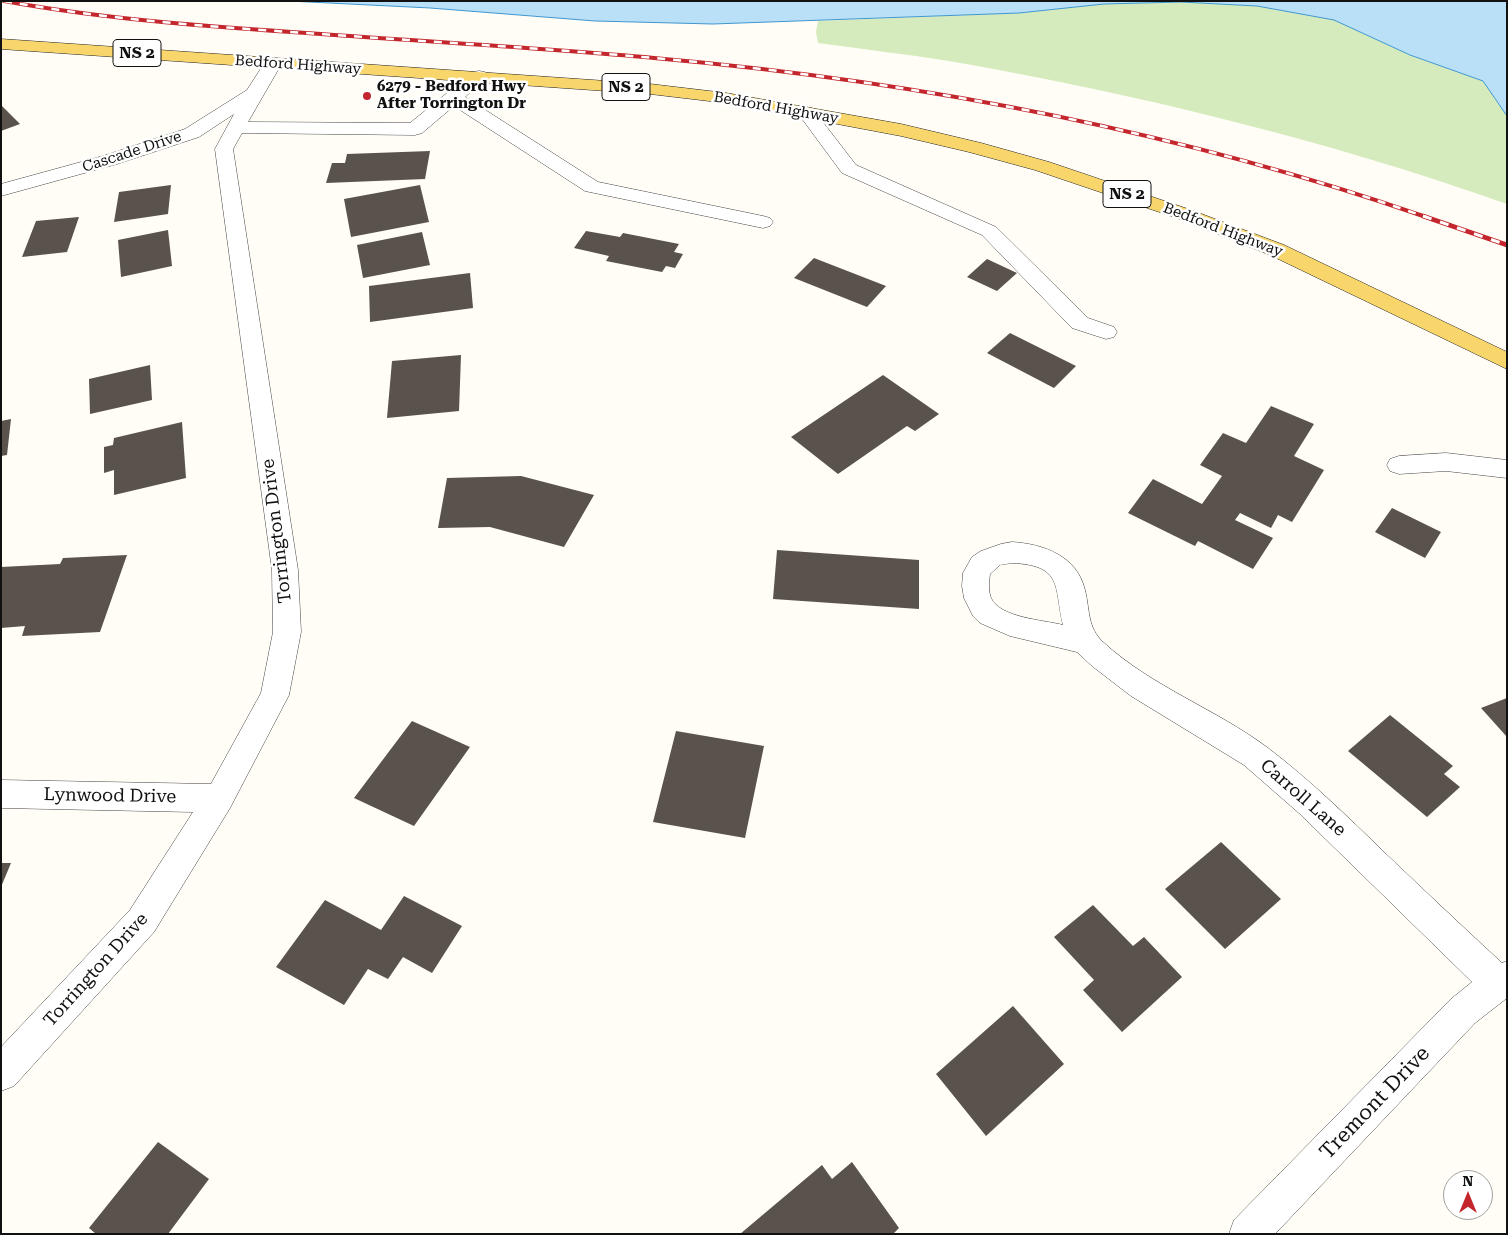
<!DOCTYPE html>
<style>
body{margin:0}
#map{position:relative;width:1508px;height:1235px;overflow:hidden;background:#fffdf5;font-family:"Roboto Serif",serif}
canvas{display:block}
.frame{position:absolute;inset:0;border:2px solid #111;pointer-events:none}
.north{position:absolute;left:1443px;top:1170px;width:50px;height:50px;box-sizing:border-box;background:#fff;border:1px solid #a0a0a0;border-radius:50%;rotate:0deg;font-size:14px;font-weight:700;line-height:20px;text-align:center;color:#111}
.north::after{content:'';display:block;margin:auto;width:18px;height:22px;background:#c4262e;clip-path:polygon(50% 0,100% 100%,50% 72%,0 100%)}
</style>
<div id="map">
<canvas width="1508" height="1235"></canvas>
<div class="frame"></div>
<div class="north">N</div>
</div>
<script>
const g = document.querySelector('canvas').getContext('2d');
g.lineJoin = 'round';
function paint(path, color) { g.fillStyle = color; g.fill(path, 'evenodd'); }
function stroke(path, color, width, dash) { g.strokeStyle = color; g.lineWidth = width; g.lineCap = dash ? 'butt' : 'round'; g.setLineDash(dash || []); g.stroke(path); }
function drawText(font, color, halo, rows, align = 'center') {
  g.font = font + ' "Roboto Serif",serif'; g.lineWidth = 5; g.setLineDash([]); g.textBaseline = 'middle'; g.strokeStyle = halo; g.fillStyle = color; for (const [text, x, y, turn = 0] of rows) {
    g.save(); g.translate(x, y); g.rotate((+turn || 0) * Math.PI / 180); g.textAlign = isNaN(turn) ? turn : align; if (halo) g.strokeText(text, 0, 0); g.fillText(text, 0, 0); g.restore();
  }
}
const green = new Path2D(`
 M1181,2l76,4 77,14 76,35 73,26 24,35v88c-181,-64 -369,-110 -558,-143 -44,-7 -88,-12 -131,-18l-2,-11 2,-11 201,-8 85,-9z`);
const water = new Path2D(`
 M289,1h1218v115l-24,-35 -73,-26 -76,-35 -77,-14 -76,-4 -77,2 -85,9 -306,11 -118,-3 -165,-13z`);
const building = new Path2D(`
 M1,105l19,19 -19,7z
 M430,151l-5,28 -99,4 6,-20h13l2,-9z
 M171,185l-3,29 -54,8 5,-30z
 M420,185l9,37 -78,15 -7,-38z
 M79,217l-12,35 -45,5 14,-36z
 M168,230l4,36 -51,11 -3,-37z
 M586,231l34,6 3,-4 56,11 -5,8 9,2 -8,14 -9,-2 -4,6 -56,-11 3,-5 -35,-8z
 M422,232l8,33 -67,13 -6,-33z
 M814,258l72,28 -19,21 -73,-29z
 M987,259l30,14 -20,18 -30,-14z
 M470,273l3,35 -103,14 -1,-36z
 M1010,333l66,33 -22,22 -67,-35z
 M461,355l-2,56 -72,7 5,-57z
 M150,365l2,35 -62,14 -1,-35z
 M883,375l56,39 -24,17 -8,-5 -69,48 -47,-37z
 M1271,406l43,18 -20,32 30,14 -32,52 -14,-7 -7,13 -31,-15 -5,7 38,18 -20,31 -55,-28 -3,5 -67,-33 25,-34 49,25 20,-28 -22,-11 23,-32 23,10z
 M11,419l-4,36 -6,1v-35z
 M182,422l4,56 -72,17v-25l-10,3v-26l9,-2 1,-7z
 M521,476l73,19 -30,52 -74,-20 -52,1 9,-50z
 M1392,508l49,24 -16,26 -50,-26z
 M777,550l142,10v49l-146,-10z
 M127,555l-27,77 -78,4 3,-10 -24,2v-61l59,-3 3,-6z
 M1507,698v39l-26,-29z
 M1390,715l63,51 -9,8 16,13 -33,30 -79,-66z
 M412,721l58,26 -56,79 -60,-28z
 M676,731l88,15 -19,92 -92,-16z
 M1221,842l60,57 -56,50 -60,-60z
 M1,863h10l-10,24z
 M404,896l58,30 -30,47 -29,-16 -15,22 -20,-10 -24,36 -68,-38 49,-67 56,30z
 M1093,905l40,41 11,-9 38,40 -60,55 -39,-42 11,-10 -40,-43z
 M1013,1006l51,58 -78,72 -50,-62z
 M158,1142l51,37 -41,55h-72l-7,-6z
 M852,1162l47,66 -6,6h-153l82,-69 10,14z`);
const minor = new Path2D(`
 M273,58l6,1 3,4 -34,59 162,1 63,-51 6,-1 6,1 3,4 -23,21 133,85 165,34 7,2 3,4 -3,4 -7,2 -178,-37 -131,-85 -32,27 -7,2 -173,-2 -9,16 65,421 3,62 -12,63 -59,113 -76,124 -140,154 -13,5v-44l129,-137 63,-98 -192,-4v-28l210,4 50,-91 12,-61 -1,-62 -57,-421 19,-35 -35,23 -82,27 -116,32v-12l102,-28 82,-27 62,-39 20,-31z
 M806,107l6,1 44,57 140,62 92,91 26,9 3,5 -3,5 -8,2 -34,-11 -90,-93 -140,-62 -45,-61 3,-4z
 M1446,453l61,7v18l-61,-7 -47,3 -9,-3 -3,-6 3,-6 9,-3z
 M1012,542c32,2 65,14 73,48 5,20 2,37 18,52 49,45 113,67 165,106 42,32 80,69 118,106 39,37 77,73 116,109l5,-2v37l-32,25 -200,211h-46l5,-14 217,-221 21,-17 -172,-168 -56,-49 -113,-69 -39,-30 -15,-14 -67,-16 -30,-13 -7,-7 -9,-18 -2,-12 1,-13 9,-16 9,-6 20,-7zM1012,563c52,2 42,25 51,62 -19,-5 -63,-7 -72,-27 -3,-8 -2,-16 -1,-24l10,-9z`);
const major = new Path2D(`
 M1,39l649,45 76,9 175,31 80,19 68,19 142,48 93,35 223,107v17l-237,-114 -93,-37 -142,-48 -66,-18 -68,-16 -175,-33 -76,-9 -649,-45z`);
const railFar1 = new Path2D(`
 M4,1c105,19 211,26 317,33 111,8 222,14 333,24 262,23 524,73 772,159`);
const rail = new Path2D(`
 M1423,216l84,29`);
const markers = [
 [367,96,5,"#c4262e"]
];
const farStreetnames = [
 ["Bedford Highway",298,65,4],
 ["Bedford Highway",776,108,10],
 ["Cascade Drive",132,152,-18],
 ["Bedford Highway",1223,230,21]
];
const farPoinames = [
 ["6279 - Bedford Hwy",377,87],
 ["After Torrington Dr",377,104]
];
const shields = [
 [137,53,48],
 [626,87,48],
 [1127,194,48]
];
const shieldNames = [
 ["NS 2",137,53],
 ["NS 2",626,87],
 ["NS 2",1127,194]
];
const streetNames = [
 ["Torrington Drive",277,531,-97],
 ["Lynwood Drive",110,796,1],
 ["Carroll Lane",1303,798,41],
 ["Torrington Drive",96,970,-48]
];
const nearStreetnames = [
 ["Tremont Drive",1375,1103,-46]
];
paint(green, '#d5ebbd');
paint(water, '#b9e0f7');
stroke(water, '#3f96cf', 1);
paint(building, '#5a524d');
stroke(minor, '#444', 1);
stroke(major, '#222', 1);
paint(minor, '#fff');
paint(major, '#f9d66b');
stroke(railFar1, '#c4262e', 4);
stroke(rail, '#c4262e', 4.5);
stroke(railFar1, '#fff', 2.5, [8]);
stroke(rail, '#fff', 3, [9]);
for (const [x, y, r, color] of markers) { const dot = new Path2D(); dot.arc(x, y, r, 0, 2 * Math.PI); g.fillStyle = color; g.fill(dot); stroke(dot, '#fff', 2); }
drawText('15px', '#111', '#fff', farStreetnames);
drawText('bold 15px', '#111', '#fff', farPoinames, 'left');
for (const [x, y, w] of shields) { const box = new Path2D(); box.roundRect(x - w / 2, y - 13.5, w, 27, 4); g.fillStyle = '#fff'; g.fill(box); stroke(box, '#111', 1); }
drawText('bold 16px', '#111', null, shieldNames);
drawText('18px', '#111', '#fff', streetNames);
drawText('21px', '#111', '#fff', nearStreetnames);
</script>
